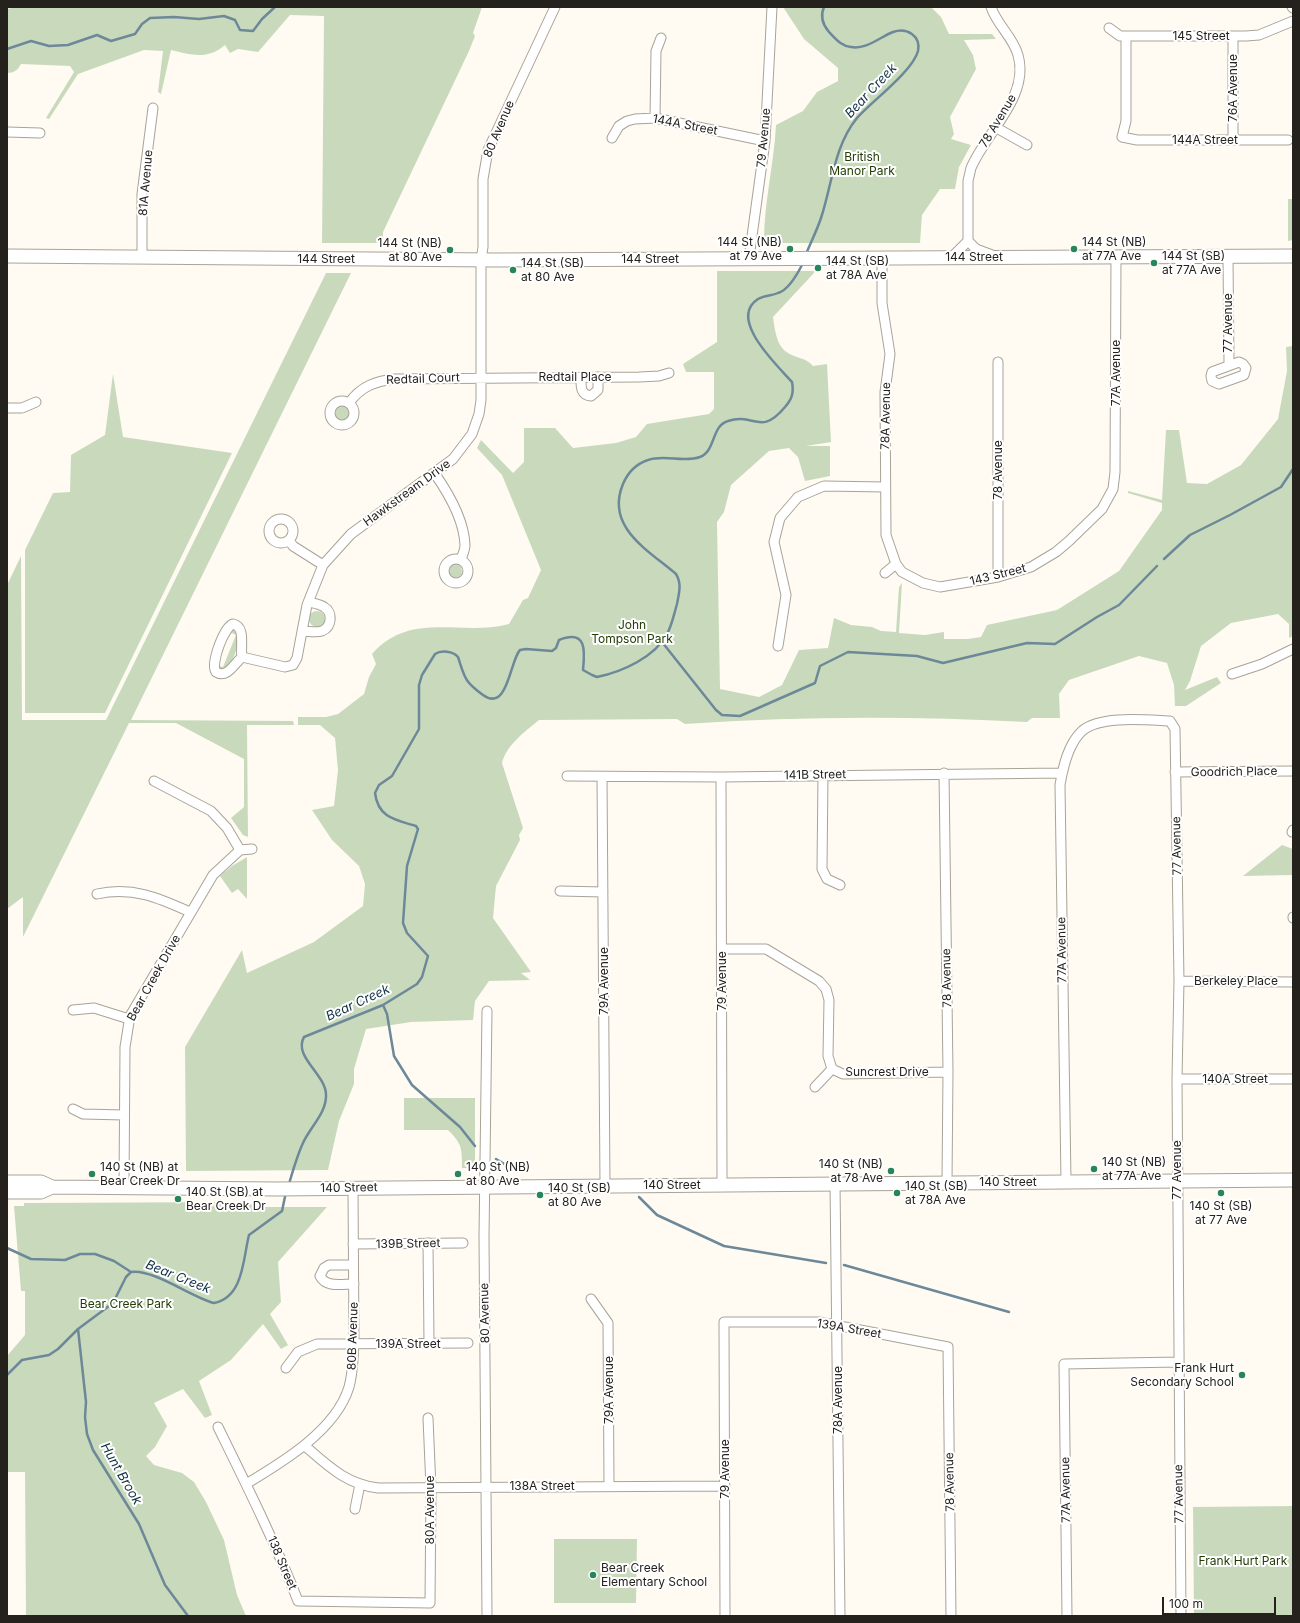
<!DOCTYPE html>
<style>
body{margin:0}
#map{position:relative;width:1300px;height:1623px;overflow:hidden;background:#fffbf3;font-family:Inter,sans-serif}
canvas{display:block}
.frame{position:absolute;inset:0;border:8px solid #25221e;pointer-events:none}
.scale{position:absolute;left:1162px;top:1597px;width:114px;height:18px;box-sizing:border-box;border:2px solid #25221e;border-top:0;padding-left:5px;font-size:12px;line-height:14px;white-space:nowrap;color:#25221e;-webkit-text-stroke:3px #fff;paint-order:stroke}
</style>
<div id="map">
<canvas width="1300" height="1623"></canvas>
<div class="frame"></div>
<div class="scale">100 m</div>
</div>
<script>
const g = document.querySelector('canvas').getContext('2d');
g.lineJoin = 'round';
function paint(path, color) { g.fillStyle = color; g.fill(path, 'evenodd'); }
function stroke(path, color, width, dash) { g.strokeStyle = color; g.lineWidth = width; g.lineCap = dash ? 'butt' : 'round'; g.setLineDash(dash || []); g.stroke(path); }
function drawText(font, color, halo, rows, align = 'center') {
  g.font = font + ' Inter,sans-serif'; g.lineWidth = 4; g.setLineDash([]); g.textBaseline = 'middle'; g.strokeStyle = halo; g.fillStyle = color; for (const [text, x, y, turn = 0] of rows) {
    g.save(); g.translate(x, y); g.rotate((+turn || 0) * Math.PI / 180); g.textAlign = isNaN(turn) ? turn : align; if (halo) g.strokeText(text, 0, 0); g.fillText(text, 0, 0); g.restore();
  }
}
const green = new Path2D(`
 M16,7h466l-9,26 2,3 -6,15 -86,181v11h-61l2,-227 -34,-1 -32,37 -20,-3 -8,4 -5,-8c-17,15 -34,10 -54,5l-10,44 -3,-2 5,-41 -19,-1 -66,24 -29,45 -3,-1 28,-46 -4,-6 -49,-2c-3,6 -7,9 -14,9v-64z
 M783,7h148l10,10 8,17h43l4,5 -32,1 9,15 3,14 -26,48 4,17 -3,5 20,6 -12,22 -4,22h-15l-18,26 -2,28h-149v-2h-7c0,-39 10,-77 12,-116l27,-14 14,-19 21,-11v-13l-34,-29z
 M1288,199h5v41l-5,1z
 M717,271h97v2l-41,44c2,12 3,29 15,36 10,6 17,4 25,13l14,-2 4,78 -25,4h24v30l-25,5 -7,-24 -9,-9 -20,3 -38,34 -7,27 -7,10 3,167 39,8 23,-12 17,-35 29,-2 6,-30 17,7 21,2 9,4 15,1 3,-45 3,-4 -3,50 26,2 19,-3v7h24l13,-2 6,-12 70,-15 62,-39 43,-61v-7l-34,-10v-2l34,9 4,-70h13l8,53 20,1 34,-19 37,-46 9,-48 -1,-24 7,-1v290l-4,2v-14l-11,-10 -47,9 -30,23 -11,35 -5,9 32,-13 4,6 -35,23h-11l-1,-21 -7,-22 -28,-7 -70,24 -10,14 1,24h-28l-5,4c-114,-6 -228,-6 -342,2l-8,-5 -138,1c-14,12 -32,24 -37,43l21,65 -4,7 1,5 -24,46 -3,32 38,54 -10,1 9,7 -41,1 -14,20 -2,19 -62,2 -45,7 -12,40v15l-15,37 -11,49 -142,1 -1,-124 57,-97 5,23 67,-31 49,-36 2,-22 -6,-18 -27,-26 -20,-30 22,-4 4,-36 -3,-32 -15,-13h-22v-8h28l12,-3 26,-20 5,-17 7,-13 -4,-10c39,-44 89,-17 137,-30l14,-24 5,-2 13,-28 -39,-95 -25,-27 4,-8 32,33 11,-11v-34h31l18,20 43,-5 20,-6 11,-13 62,-10 5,-5v-37h-28l-3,-8 34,-22z
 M326,273h25l-220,447 162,1 1,4h-47l1,112 -5,-2 -12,-17 13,-11v-48l-68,-36h-47l-106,214v-40l-16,12v-324l14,-29 1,164h84z
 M113,374l10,63 109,16 -127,260h-80v-163l28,-57 17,-1 1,-37 34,-20z
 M334 413a8 8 0 1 1 16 0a8 8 0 1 1-16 0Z
 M448 571a7 7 0 1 1 14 0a7 7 0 1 1-14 0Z
 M309 619a8 8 0 1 1 16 0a8 8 0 1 1-16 0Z
 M233,630h3c6,11 -3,37 -15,41l-4,-6 6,2 13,-32 -6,-3z
 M1282,845l11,4v26l-50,1z
 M247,857v42l-9,-10 -6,4 -12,-17 12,-10z
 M404,1098h71v67l-3,3h-10c0,-20 0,-24 -14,-38h-44z
 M239,1202l27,5h61l-49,55 3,40 -11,12 18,31 -7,4 -18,-25 -32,36 -32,21 13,34 -7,3 -22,-29 -29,14 13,23 -12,21 -9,9 8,9 28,8 12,9 12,20 18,38 13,55 9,21h-220l-1,-144h-18v-116l18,-21v-44h-4l-7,-85h10v-3z
 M1293,1506v110h-99l-1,-109z
 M554,1539h83l-1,64h-82z`);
const stream = new Path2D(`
 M7,49l24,-8 18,5 19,-1 29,-10 14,6 24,-7 7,-10 8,-6 24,-1 25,2 25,-3 11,4 5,10 13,1 9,-12 13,-12
 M806,254c5,-12 11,-24 15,-36 11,-33 13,-72 36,-100 14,-16 56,-47 61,-67 3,-15 -11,-24 -25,-19 -13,5 -27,18 -42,15 -10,-1 -15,-8 -22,-15 -6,-7 -9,-16 -5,-25
 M1164,559l26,-24 40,-20 51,-28 12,-18
 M662,642l54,68 6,5 18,1 75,-33 5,-17 28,-14 69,4 26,7 84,-20 28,1 42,-27 22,-12 38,-39
 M383,1005l4,9 7,42 18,29 48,42 15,19
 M496,1159l17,10
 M289,1184c4,-14 8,-28 14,-41 7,-16 24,-30 23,-49 -1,-20 -33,-38 -22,-57l79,-32 34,-21 5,-7 6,-21 -21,-23 -4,-10 4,-57 11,-37 -2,-3c-20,-6 -38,-8 -41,-33l4,-8 13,-9 27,-47v-44l3,-10 13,-21c6,-4 18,-3 23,3 7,21 6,24 25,38 25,18 27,-35 37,-45l6,-1 26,2 4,-3 3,-8c28,-11 26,11 24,30l9,5 5,2c25,-5 58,-20 70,-43 5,-9 7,-20 10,-30 2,-11 5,-20 -1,-30 -28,-24 -71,-47 -53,-90 5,-12 13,-20 25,-24 16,-6 36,3 52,-3 16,-6 11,-31 28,-36 26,-9 32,16 57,-14 7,-8 9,-14 7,-25 -14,-16 -65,-63 -34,-83 6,-4 14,-3 20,-6 11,-3 20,-20 25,-30
 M639,1197l18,18 67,31 102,17
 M7,1248l24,11 34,1 15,-6h15l19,7 17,11
 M844,1265l165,47
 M78,1329l8,73 -1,15 2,17 6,16 46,74 26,61 23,31
 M7,1375l15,-15 27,-5 9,-6 20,-20 35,-26 13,-26 5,-5c21,-4 62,26 83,31 30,-6 29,-45 35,-68l33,-24 4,-19`);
const street = new Path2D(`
 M1292,7l1,1
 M1109,28l11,8h126l13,-1 34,-14
 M1126,36v85l-4,16 15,3h151
 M655,118l1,-67 5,-13
 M995,127l32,18
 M7,132l33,1
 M612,138l7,-12 8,-5 8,-2 20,-1 110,23
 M1233,140v-104
 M968,241l8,8 16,6
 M1228,256l1,109
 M142,257v-63l11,-86
 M952,257l16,-16v-60l3,-13c15,-36 59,-71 47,-113 -5,-18 -21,-30 -27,-48
 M749,258l16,-117 7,-134
 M882,258v45l8,51 -5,38 1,143 10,29 6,8 21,11 17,4 58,-10 33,-10 25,-15 13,-11 33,-32 11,-20 2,-17 1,-216
 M1239,362l4,2 3,4 -2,7 -25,9 -7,-3 -1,-5 1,-4z
 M581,377c0,9 -1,18 10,19l7,-6v-13
 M330 413a12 12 0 1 1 24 0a12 12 0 1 1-24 0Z
 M349,403c12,-17 27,-22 46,-24l244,-2 20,-1 10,-3
 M7,408h15l14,-6
 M435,474c14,20 29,45 30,71 0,5 -3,11 -4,15
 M269 531a12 12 0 1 1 24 0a12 12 0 1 1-24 0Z
 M289,540l4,6 30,19
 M444 571a12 12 0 1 1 24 0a12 12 0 1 1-24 0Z
 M885,573l11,-9
 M998,577v-215
 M233,624c13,3 7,22 9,33 -8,7 -15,22 -26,15 -6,-8 8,-45 17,-48z
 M302,631c6,0 14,2 20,0 10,-4 11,-19 2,-24 -4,-3 -11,-4 -15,-5
 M778,646l8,-51 -12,-53 6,-24 18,-21 26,-11 61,1
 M242,657l43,10 8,-2 4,-7 10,-53 16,-40 28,-31 102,-75 19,-25 7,-20 2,-14v-140l2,-13v-68l5,-29 67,-143
 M1232,674l30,-10 31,-15
 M1175,772l118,-1
 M944,773l4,299 -1,110
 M823,775l-1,94 5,10 13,6
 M567,776l154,1 341,-4
 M602,777l3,408
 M721,777l1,407
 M154,781l57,30 16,17 13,22
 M1292,832l1,-2
 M560,891l43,1
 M97,894c35,-8 62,4 93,18
 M1293,917v1
 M722,949h44l53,32 7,8 3,11 -1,56 4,13 11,5 105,-2
 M1179,981l114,1
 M73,1010l21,-2 35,11
 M1177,1079h116
 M815,1087l17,-18
 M73,1109l10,5 41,1
 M1066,1181l-6,-396c3,-18 8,-41 22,-54 18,-16 65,-11 88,-10l5,8 4,252 -2,98 4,537
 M835,1183l5,433
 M124,1186l1,-139 5,-31 83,-141 27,-25 12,-1
 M428,1243l1,100
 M353,1244l110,-1
 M353,1265h-24l-5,3 -4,8c6,12 22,8 34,8
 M591,1299l17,24 1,163
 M286,1368l12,-16 19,-8 151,-1
 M218,1427c28,57 57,115 80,174l132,2 1,-115 -3,-70
 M305,1446c23,20 41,38 73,42l347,-2
 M246,1484c37,-22 90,-54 103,-97 4,-14 4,-29 5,-43l-1,-157
 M355,1509l5,-25
 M487,1616l-3,-379 3,-226
 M725,1616l-1,-294h95l129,25 3,269
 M1067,1616l-3,-252 115,-2`);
const secondary = new Path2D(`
 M7,256l488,4 798,-4
 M7,1182h34l11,5 225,2 1016,-9
 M7,1192h34l11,-5`);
const markers = [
 [790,249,4,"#28845b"],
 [1074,249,4,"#28845b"],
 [450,250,4,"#28845b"],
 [1154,263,4,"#28845b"],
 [818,268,4,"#28845b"],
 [513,270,4,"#28845b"],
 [1094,1169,4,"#28845b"],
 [891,1171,4,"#28845b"],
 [92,1174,4,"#28845b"],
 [458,1174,4,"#28845b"],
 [897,1193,4,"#28845b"],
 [1221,1193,4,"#28845b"],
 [540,1195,4,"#28845b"],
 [178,1199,4,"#28845b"],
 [1242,1375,4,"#28845b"],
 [593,1575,4,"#28845b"]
];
const streetNames = [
 ["145 Street",1201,36],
 ["76A Avenue",1233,88,-90],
 ["78 Avenue",998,121,-59],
 ["144A Street",685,125,11],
 ["80 Avenue",499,129,-67],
 ["79 Avenue",764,138,-85],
 ["144A Street",1205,140],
 ["81A Avenue",146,183,-85],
 ["144 Street",974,257],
 ["144 Street",326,259],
 ["144 Street",650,259],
 ["77 Avenue",1228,323,-90],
 ["77A Avenue",1116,373,-90],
 ["Redtail Place",575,377],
 ["Redtail Court",423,379,-2],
 ["78A Avenue",886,416,-89],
 ["78 Avenue",998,470,-90],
 ["Hawkstream Drive",407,493,-36],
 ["143 Street",998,575,-14],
 ["Goodrich Place",1234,772,-1],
 ["141B Street",815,775,-1],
 ["77 Avenue",1177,846,-91],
 ["77A Avenue",1062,950,-91],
 ["Bear Creek Drive",154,978,-61],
 ["78 Avenue",947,978,-91],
 ["79A Avenue",604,981,-90],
 ["79 Avenue",722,981,-90],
 ["Berkeley Place",1236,981],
 ["Suncrest Drive",887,1072],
 ["140A Street",1235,1079],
 ["77 Avenue",1177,1170,-90],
 ["140 Street",1008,1182],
 ["140 Street",672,1185],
 ["140 Street",349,1188,-1],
 ["139B Street",408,1244,-1],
 ["80 Avenue",485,1313,-91],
 ["139A Street",849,1329,10],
 ["80B Avenue",353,1336,-88],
 ["139A Street",408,1344],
 ["79A Avenue",609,1390,-90],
 ["78A Avenue",838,1400,-90],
 ["79 Avenue",725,1469,-90],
 ["78 Avenue",950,1482,-91],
 ["138A Street",542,1486],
 ["77A Avenue",1066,1490,-91],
 ["77 Avenue",1179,1494,-91],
 ["80A Avenue",430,1510,-90],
 ["138 Street",282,1563,67]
];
const parkNames = [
 ["British",862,157],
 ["Manor Park",862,171],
 ["John",632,625],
 ["Tompson Park",632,639],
 ["Bear Creek Park",126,1304],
 ["Frank Hurt Park",1243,1561]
];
const poiNames = [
 ["144 St (NB)",782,242,"right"],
 ["at 79 Ave",782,256,"right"],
 ["144 St (NB)",1082,242],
 ["at 77A Ave",1082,256],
 ["144 St (NB)",442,243,"right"],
 ["at 80 Ave",442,257,"right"],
 ["144 St (SB)",1162,256],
 ["at 77A Ave",1162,270],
 ["144 St (SB)",826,261],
 ["at 78A Ave",826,275],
 ["144 St (SB)",521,263],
 ["at 80 Ave",521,277],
 ["140 St (NB)",1102,1162],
 ["at 77A Ave",1102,1176],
 ["140 St (NB)",883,1164,"right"],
 ["at 78 Ave",883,1178,"right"],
 ["140 St (NB) at",100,1167],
 ["Bear Creek Dr",100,1181],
 ["140 St (NB)",466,1167],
 ["at 80 Ave",466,1181],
 ["140 St (SB)",905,1186],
 ["at 78A Ave",905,1200],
 ["140 St (SB)",548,1188],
 ["at 80 Ave",548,1202],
 ["140 St (SB) at",186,1192],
 ["Bear Creek Dr",186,1206],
 ["140 St (SB)",1221,1206,"center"],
 ["at 77 Ave",1221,1220,"center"],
 ["Frank Hurt",1234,1368,"right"],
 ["Secondary School",1234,1382,"right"],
 ["Bear Creek",601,1568],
 ["Elementary School",601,1582]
];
const waterNames = [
 ["Bear Creek",871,91,-47],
 ["Bear Creek",358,1003,-25],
 ["Bear Creek",178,1277,22],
 ["Hunt Brook",121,1474,60]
];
paint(green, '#c9dabc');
stroke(stream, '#6d8898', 2.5);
stroke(street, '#a9a397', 11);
stroke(secondary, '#a9a397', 15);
stroke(street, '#fff', 9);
stroke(secondary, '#fff', 13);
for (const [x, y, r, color] of markers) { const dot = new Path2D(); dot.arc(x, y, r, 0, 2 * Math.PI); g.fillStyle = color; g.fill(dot); stroke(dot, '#fff', 1.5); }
drawText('12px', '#25221e', '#fff', streetNames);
drawText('12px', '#233d05', '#fff', parkNames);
drawText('12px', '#25221e', '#fff', poiNames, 'left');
drawText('italic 13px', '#103144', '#fff', waterNames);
</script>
